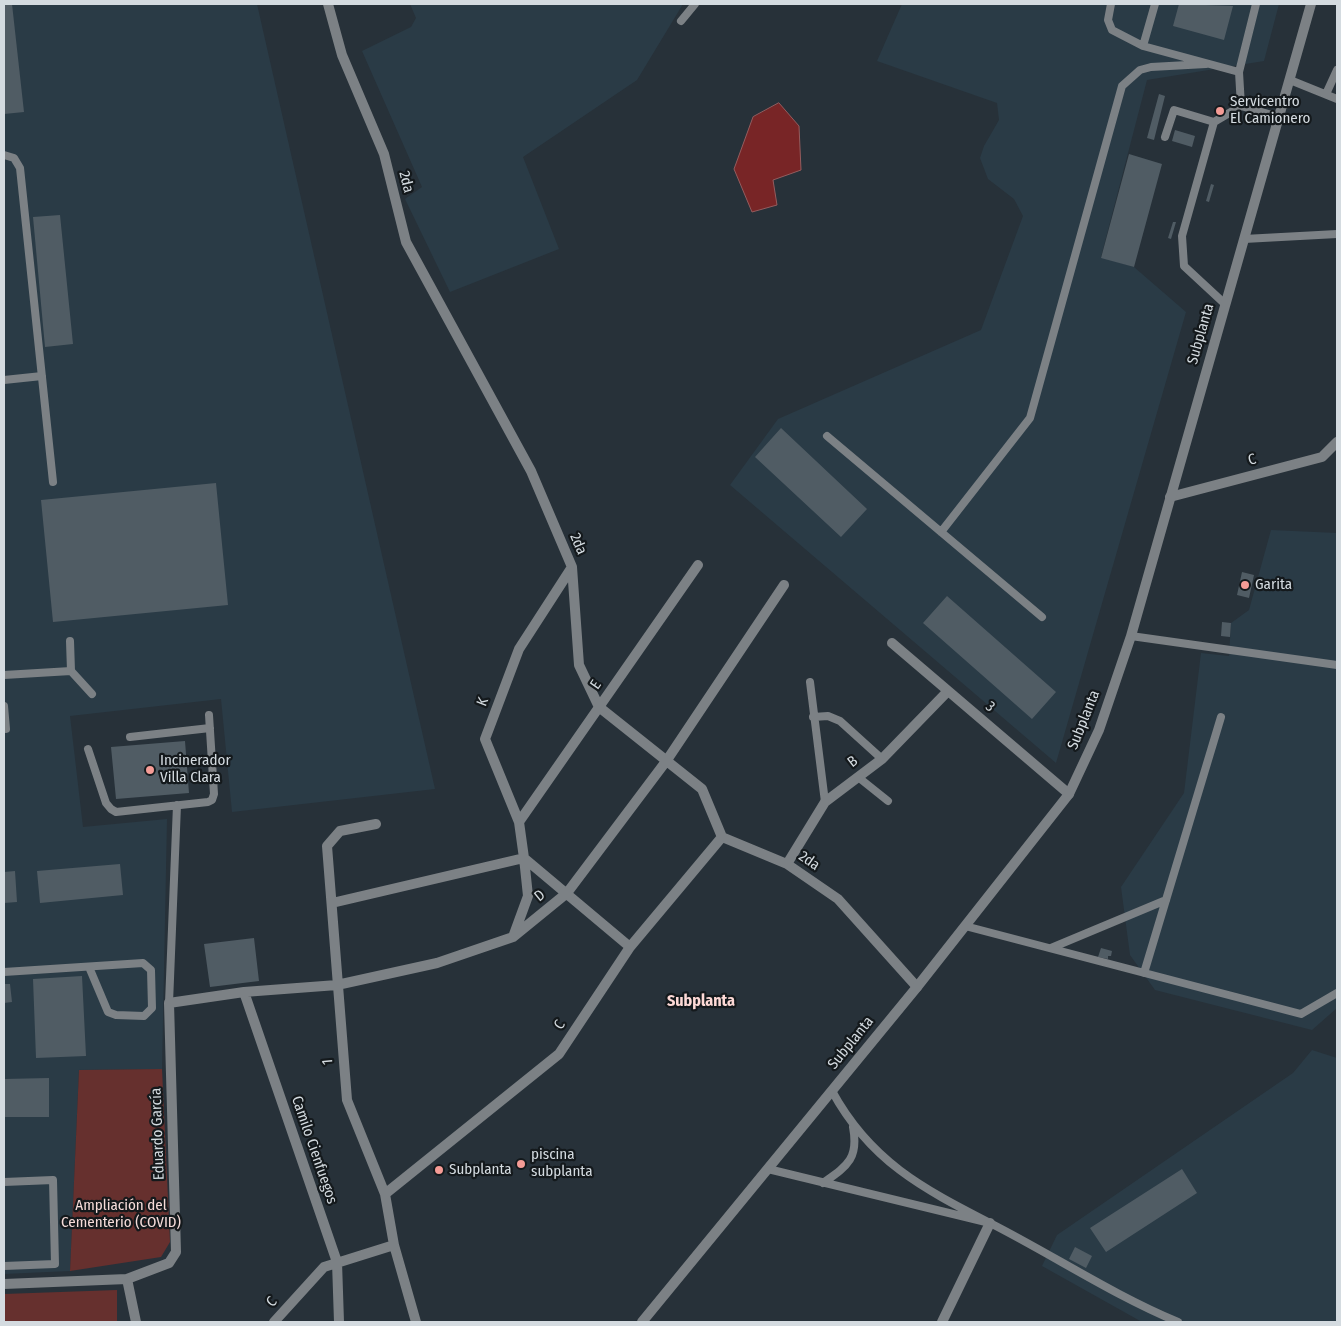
<!DOCTYPE html>
<meta charset="utf-8">
<style>
body{margin:0}
#map{position:relative;width:1341px;height:1326px;overflow:hidden;background:#273139;font-family:"Fira Sans Condensed",sans-serif}
canvas{display:block}
.frame{position:absolute;inset:0;border:5px solid #d4dbe0;pointer-events:none}
</style>
<div id="map">
<canvas width="1341" height="1326"></canvas>
<div class="frame"></div>
</div>
<script>
const g = document.querySelector('canvas').getContext('2d');
g.lineJoin = 'round';
function paint(path, color) { g.fillStyle = color; g.fill(path, 'evenodd'); }
function stroke(path, color, width, dash) { g.strokeStyle = color; g.lineWidth = width; g.lineCap = dash ? 'butt' : 'round'; g.setLineDash(dash || []); g.stroke(path); }
function drawText(font, color, halo, rows, align = 'center') {
  g.font = font + ' "Fira Sans Condensed",sans-serif'; g.lineWidth = 4.5; g.setLineDash([]); g.textBaseline = 'middle'; g.strokeStyle = halo; g.fillStyle = color; for (const [text, x, y, turn = 0] of rows) {
    g.save(); g.translate(x, y); g.rotate((+turn || 0) * Math.PI / 180); g.textAlign = isNaN(turn) ? turn : align; if (halo) g.strokeText(text, 0, 0); g.fillText(text, 0, 0); g.restore();
  }
}
const built = new Path2D(`
 M4,4h253l178,785 -203,23 -11,-113 -151,17 13,111 84,-8 -5,250 -83,1 -9,201 -66,3z
 M410,4h273l-46,76 -114,77 36,92 -109,43 -45,-93 17,-12 -60,-136 49,-24 5,-9z
 M902,4h377l-15,57 -117,19 -46,177 33,10 52,45 -130,451 -326,-278 48,-66 203,-89 42,-114 -9,-17 -26,-20 -8,-21 4,-12 15,-26 -2,-17 -120,-42z
 M1271,530l66,3v475l-25,22 -157,-40 -25,-35 -9,-68 63,-94 17,-140 28,3 2,-33 18,-13z
 M1312,1050l25,8v264h-195l-100,-56 15,-31 236,-162z`);
const green = new Path2D(`
 M162,1069l8,173 -9,15 -91,14 9,-201z
 M117,1290v32h-113v-28z`);
const water = new Path2D(`
 M779,103l20,23 2,44 -28,10 4,25 -25,7 -18,-43 19,-52z`);
const building = new Path2D(`
 M4,4h8l12,108 -20,2z
 M1179,4l54,2 -9,34 -51,-14z
 M1159,94l6,2 -11,44 -7,-2z
 M1175,130l20,6 -3,11 -20,-6z
 M1129,154l33,10 -28,103 -33,-9z
 M1211,184l3,1 -5,17 -3,-1z
 M60,215l13,129 -28,3 -12,-130z
 M1173,222h3l-5,17 -3,-1z
 M781,428l86,81 -26,28 -86,-80z
 M216,483l12,122 -175,17 -12,-122z
 M1242,572l12,3 -5,23 -12,-3z
 M947,596l109,96 -24,27 -109,-96z
 M1222,622l9,1 -1,14 -9,-1z
 M185,741l4,52 -73,6 -5,-52z
 M120,864l3,31 -83,8 -3,-32z
 M15,871l2,31 -13,1v-31z
 M254,938l5,43 -49,6 -6,-43z
 M1101,948l11,3 -1,5h-3v3l-10,-2z
 M82,976l4,80 -50,2 -3,-79z
 M4,984h6l2,18 -8,1z
 M49,1078v39h-45v-38z
 M1182,1169l15,24 -91,59 -16,-24z
 M1075,1247l17,9 -6,12 -17,-9z`);
const service = new Path2D(`
 M1111,4l-3,16 4,10 31,16 96,26
 M681,21l14,-17
 M1143,46l12,-42
 M1290,80l47,19
 M1326,94l11,-24
 M1241,106l-2,-34 17,-68
 M1165,137l9,-27 40,12
 M4,155l10,3 6,10 33,314
 M1244,239l93,-5
 M1225,304l-41,-38 -2,-30 32,-114 27,-16 38,11
 M4,380l38,-4
 M827,436l215,181
 M941,532l89,-114 92,-332 18,-16 11,-3 55,-3
 M1131,636l206,29
 M70,641l1,30 21,23
 M4,675l67,-4
 M810,682l15,120
 M4,706l2,23
 M813,717l15,-1 12,5 42,38
 M130,737l80,-9
 M88,749l18,54 5,6 5,3 92,-10 4,-2 2,-6 -5,-79
 M858,777l30,24
 M965,926l336,88 36,-21
 M1051,948l115,-48
 M4,972l139,-9 8,7 1,38 -8,8 -28,-1 -8,-3 -19,-45
 M1144,973l77,-256
 M169,1003l8,-198
 M768,1169l222,54c-68,-35 -120,-62 -158,-132
 M4,1182l49,-2 2,84 -51,2
 M823,1183c24,-17 36,-24 30,-56
 M990,1223c63,32 123,72 188,99`);
const minor = new Path2D(`
 M328,4l14,51 42,99 22,88 125,229 41,96 7,98 20,42 103,82 20,48 65,27 51,35 79,88
 M1170,497l152,-40 15,-15
 M892,643l177,151
 M519,822l179,-257
 M376,824l-36,7 -13,15 20,254 38,94 9,51 22,77
 M787,864l38,-62 57,-43 66,-68
 M332,903l192,-45 106,89
 M513,937l15,-41 -4,-38 -5,-36 -34,-83 34,-90 53,-82
 M244,992l93,270 2,60
 M385,1194l174,-140 71,-107 92,-110
 M127,1279l9,43
 M4,1284l123,-5 42,-16 7,-11 -7,-249 75,-11 93,-7 100,-22 76,-26 54,-44 100,-133 117,-175
 M274,1322l50,-55 70,-22
 M942,1322l48,-99`);
const tertiary = new Path2D(`
 M642,1322l275,-335 152,-193 30,-64 32,-94 180,-632`);
const markers = [
 [1220,111,5,"#f59c96"],
 [1245,585,5,"#f59c96"],
 [150,770,5,"#f59c96"],
 [521,1164,5,"#f59c96"],
 [439,1170,5,"#f59c96"]
];
const poiNames = [
 ["Servicentro",1230,102],
 ["El Camionero",1230,119],
 ["Garita",1255,585],
 ["Incinerador",160,761],
 ["Villa Clara",160,778],
 ["piscina",531,1155],
 ["subplanta",531,1172],
 ["Subplanta",449,1170]
];
const streetNames = [
 ["2da",406,182,76],
 ["Subplanta",1201,334,-74],
 ["C",1252,460,-15],
 ["2da",578,544,67],
 ["E",596,685,-55],
 ["K",483,702,-69],
 ["3",990,707,40],
 ["Subplanta",1084,720,-68],
 ["B",853,762,-38],
 ["2da",809,861,34],
 ["D",540,896,-39],
 ["C",560,1025,-56],
 ["Subplanta",851,1043,-51],
 ["1",328,1062,-95],
 ["Eduardo García",158,1134,-92],
 ["Camilo Cienfuegos",314,1150,71],
 ["C",272,1302,-48]
];
const parkNames = [
 ["Ampliación del",121,1206],
 ["Cementerio (COVID)",121,1223]
];
const neighbourhoodNames = [
 ["Subplanta",701,1002]
];
paint(built, '#2a3b46');
paint(green, '#66302e');
paint(water, '#782526');
stroke(water, '#945c5e', 1);
paint(building, '#505c64');
stroke(service, '#7c8185', 8);
stroke(minor, '#7c8185', 10);
stroke(tertiary, '#7c8185', 10);
for (const [x, y, r, color] of markers) { const dot = new Path2D(); dot.arc(x, y, r, 0, 2 * Math.PI); g.fillStyle = color; g.fill(dot); stroke(dot, '#14191c', 2); }
drawText('15px', '#d4dbe0', '#14191c', poiNames, 'left');
drawText('15px', '#d4dbe0', '#14191c', streetNames);
drawText('15px', '#f6dcda', '#14191c', parkNames);
drawText('bold 16px', '#fdd9d6', '#14191c', neighbourhoodNames);
</script>
